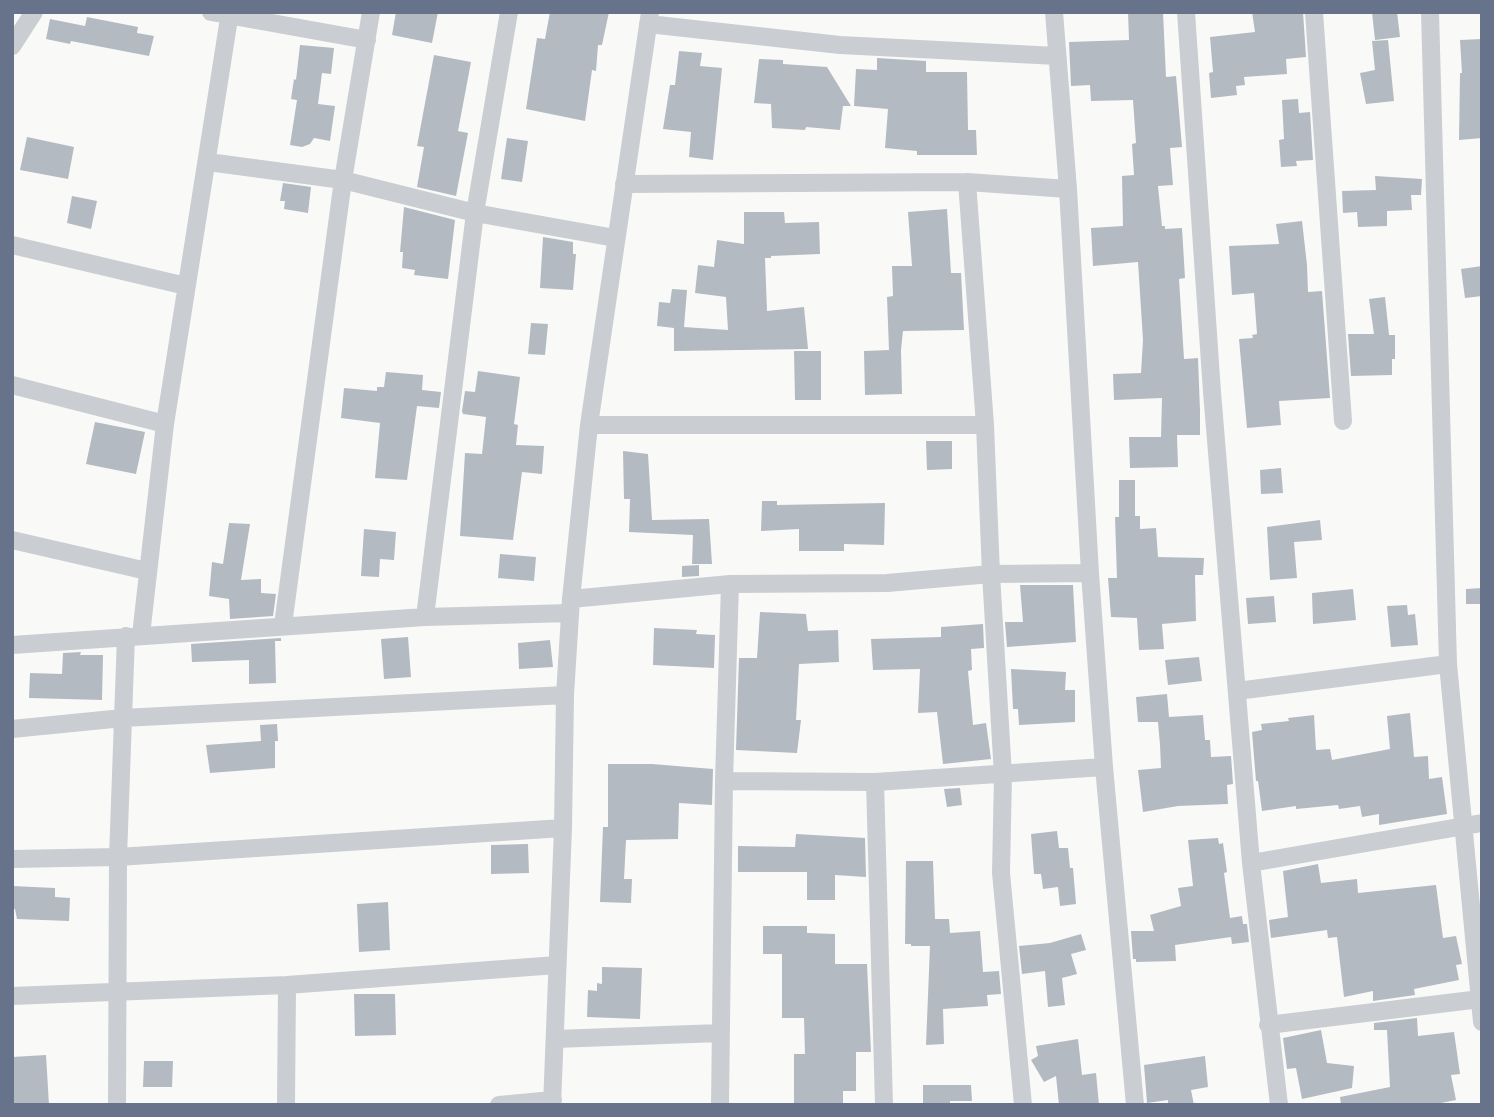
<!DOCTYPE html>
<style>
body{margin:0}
#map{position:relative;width:1494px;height:1117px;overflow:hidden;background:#f9faf7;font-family:Overpass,sans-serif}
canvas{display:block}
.frame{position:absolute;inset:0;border:14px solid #66738b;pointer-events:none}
</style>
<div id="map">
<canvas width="1494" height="1117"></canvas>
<div class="frame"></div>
</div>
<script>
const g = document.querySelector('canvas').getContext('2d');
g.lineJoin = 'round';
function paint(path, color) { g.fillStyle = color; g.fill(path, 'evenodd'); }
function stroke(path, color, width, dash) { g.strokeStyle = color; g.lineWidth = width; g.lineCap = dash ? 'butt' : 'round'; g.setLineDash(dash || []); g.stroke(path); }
const building = new Path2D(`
 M396,12h42l-6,31 -40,-8z
 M550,12h59l-7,33h-4l-2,26 -4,-1 -7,51 -59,-12 11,-71 8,1z
 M1128,12h35l3,65 10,-1 6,71 -12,1 3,37 -15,1 4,40h3v3l17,-1 3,50 -6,1 5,80 14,-1 2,53v24h-23l1,32 -48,1 -1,-31h32l1,-39 -48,2 -1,-26 28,-1 2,-33 -5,-78 -45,4 -2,-38 32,-2 -1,-50 12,-1 -2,-31 4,-1 -3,-43 -42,1 -1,-16 -19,1 -2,-44 60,-2z
 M1252,12h51l3,45 -20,2 1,15 -43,3 1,8 -9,1 1,9 -26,3 -2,-25 4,-1 -3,-35 45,-5z
 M1372,12h25l3,25 -25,3z
 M87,17l51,10 -1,6 17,3 -5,20 -78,-15 -1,3 -24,-5 4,-20 35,7z
 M1482,39v99l-23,2 1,-67h2l-2,-33z
 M1388,40l6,61 -28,3 -6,-31 15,-3 -3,-29z
 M300,45l34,3 -3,26 -9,-1 -4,31 17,2 -5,35 -16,-3 -4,6 -8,3 -12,-2 7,-45 -6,-1 3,-20 2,1z
 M679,51l23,2 -2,13 22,2 -9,92 -24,-3 2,-25 -28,-3 7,-44h5z
 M434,55l37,7 -13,69 10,2 -12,63 -39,-9 7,-40 -7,-1z
 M877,58l49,3v11h41l1,58h8l1,25h-60v-4l-32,-3 3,-39 -34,-3 2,-37 21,1z
 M759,59l24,1v4l44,3 24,39h-8l-3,24 -34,-3 -1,3 -33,-2 -1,-24 -17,-1z
 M1298,99l1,14 11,-1 3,48 -17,1 1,5 -16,1 -2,-27 5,-1 -2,-39z
 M27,137l47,10 -6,32 -48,-9z
 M507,138l21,3 -6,41 -21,-3z
 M1375,176l47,3 -1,16h-10l1,15 -25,1v15l-29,1 -1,-15 -14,1 -1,-22 34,-1z
 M283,183l28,4 -3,26 -24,-4 1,-8h-5z
 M72,196l25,5 -6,28 -24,-6z
 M404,207l51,13 -7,59 -34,-4 1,-5 -13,-2 1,-16h-3z
 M947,209l4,64h10l3,57 -61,1 -2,19 1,44 -37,1 -1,-44 25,-1 -2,-53 6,-1 -1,-30h20l-4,-54z
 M744,212h40l1,11 34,-1 1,32 -49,2v2h-6l2,53 37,-4 4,42 -134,2v-23l-17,-2 2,-24 11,1 2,-14 15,1 -3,37 44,3 -2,-33 -31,-4 3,-28 16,2 3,-27 27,4z
 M1302,221l5,44 1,27 14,-1 8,107 -51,3 2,24 -34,3 -8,-89 14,-1 -1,-3 5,-1 -3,-41 -22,2 -3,-49 50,-2 -3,-20z
 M543,237l30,5v12h3l-3,36 -33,-2z
 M1482,266v30l-17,2 -4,-29z
 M1385,297l4,38h6v24h-3v16l-41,1 -3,-42h26l-5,-35z
 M531,323l17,1 -3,31 -17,-1z
 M794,351h27v49h-26z
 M478,371l42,6 -6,47 4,1 -2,20 28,1 -2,28 -20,-2 -9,68 -53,-4 5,-83 17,1 4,-37 -23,-3 -1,-3 3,-20 10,1z
 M386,372l37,3 -1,15 19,2 -2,16 -22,-2 -10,74 -32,-2 5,-55 -39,-5 3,-30 33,3v-4h7z
 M95,422l50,10 -9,42 -50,-10z
 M926,441h26v28l-25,1z
 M623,451l25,3 4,66 57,-1 3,45h-20l1,-29 -64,-3 1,-33h-6z
 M1281,468l2,25 -22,1 -1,-24z
 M1119,480h16v36h5v13l16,-1 2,29 46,1 -1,17h-8l1,46 -34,3 2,25 -25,1 -2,-32 -26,-1 -3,-39h9l-2,-61h4z
 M762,501h15v4l108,-2 -1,42 -40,-1v7h-45v-22l-38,2z
 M1320,520l2,20 -28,2 3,36 -27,2 -3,-53z
 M229,523l21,1 -9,56 20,-1v14l15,1 -3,22 -43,3 -1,-20 -20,-3 3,-34 11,2z
 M364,529l32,3 -2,28 -14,-1 -1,18 -18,-1z
 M500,554l36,3 -2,24 -36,-3z
 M699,565v11l-17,1v-11z
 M1020,585h53l3,57 -69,5 -2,-25h18z
 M1482,588v16h-16v-15z
 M1353,589l3,31 -43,4 -1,-31z
 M1274,596l2,26 -28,2 -2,-26z
 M1407,605l1,10 7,-1 3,31 -27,2 -4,-41z
 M760,612l46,2 2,17 30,-1 1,32 -40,2 -3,56h5l-4,33 -61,-3 3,-92h18z
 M983,624l1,24 -13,1 1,21 -4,1 5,54 13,-2 5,36 -48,5 -6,-52 -19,1 2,-44 -47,1 -2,-31 70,-2v-10z
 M654,628l43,2 -1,4 19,1 -1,33 -61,-3z
 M408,637l3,40 -27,2 -3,-40z
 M281,638v3h-6l1,42 -27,1v-24l-57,2 -1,-18z
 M550,640l3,27 -34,2 -1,-26z
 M81,652l-1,3h23l-1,45 -73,-2 1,-25 32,1 1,-21z
 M1199,657l3,24 -34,4 -3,-25z
 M1011,669l55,3 -1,18h10v32l-56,3 -1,-16h-5z
 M1167,694l2,23 34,-2 2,25h5l1,17 20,-1 2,28 -6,1 1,19 -50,2 -35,6 -5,-42 23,-2 -1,-23 -2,-23h-20l-2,-25z
 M1410,713l4,44 14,-1 1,23 13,-2 5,37 -68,11v-11l-17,3 -2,-11 -21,3 -1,-4 -42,4v-3l-34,5 -4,-30h-2l-4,-49 10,-2 -1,-6 28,-3 -1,-3 26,-3 2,35 14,-1 2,11 58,-11 -3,-33z
 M277,724l1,17h-3v27l-65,5 -4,-28 55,-4 -1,-16z
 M608,764h44l61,5 -1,36 -33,-2 -1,36 -52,1 -2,39h8l-1,24 -31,-1 3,-75h5z
 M960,788l2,17 -15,2 -3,-18z
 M1057,831l2,17h9l2,20h3l3,36 -16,2 -2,-19 -15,2 -2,-15h-7l-3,-40z
 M796,834l69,4 1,39 -31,-2v25h-28v-28h-69v-26l57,1z
 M1218,838l1,6 4,-1 4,29 -3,1 6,45 12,-2 1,8h4l2,18 -17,2 -1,-7 -56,8 1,16 -40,1v-3h-3l-2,-28h23l-4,-16 31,-9 -3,-18 15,-2 -5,-46z
 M528,844l1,29 -38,1v-29z
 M906,861h27l2,58h14l1,14 30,-2 3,41 16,-1 2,23 -14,1 1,11 -45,3 1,35 -18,1 4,-99h-19v-2h-6z
 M1318,864l3,19 36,-4 1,14 78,-8 7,53 13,-2 6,28 -6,1 3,15 -45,9 1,6 -42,6v-10l-29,6 -7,-60 -9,1 -1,-8 -56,8 -2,-18 19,-3 -5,-46z
 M12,886l43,2v9l15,1 -1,23 -52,-2 -2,-10 -3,-1z
 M388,902l2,48 -31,2 -2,-48z
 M763,926h44v7l28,1v30h32l4,88h-15v39h-13v13l-49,1v-51h11l-1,-36h-22v-64h-19z
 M1081,934l5,16 -15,4 6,20 -15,4 3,27 -17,2 -3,-36 -23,3 -3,-28 31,-3z
 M602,967l40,1 -2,51 -53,-2 1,-27 9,1v-8l5,1z
 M354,994h41l1,41 -41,1z
 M1417,1018l1,18 36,-4 6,42 -9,1 5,25 -25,5h-90l-1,-8 50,-10 -3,-57h-13v-7z
 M1321,1030l6,33 27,3 -2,22 -50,11 -6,-31 -9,1 -4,-31z
 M1078,1039l4,36 14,-2 3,32h-40l-3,-29 -12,6 -13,-22 7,-4 -2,-10z
 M46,1055l3,50h-37v-48z
 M1205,1056l3,31 -17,3 3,15h-26v-5l-21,3 -3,-38z
 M144,1061h29l-1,26h-29z
 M923,1085h48l1,16h-22v4h-27z`);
const street = new Path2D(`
 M211,12l156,28
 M509,12l-34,201 -50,404 145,-4
 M1054,12l14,177 22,384 14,194 31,338
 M1186,12l26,380 39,471 28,242
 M1314,12l29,409
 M1430,12l18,652 34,358
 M648,24l192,21 217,11
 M12,46l22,-34
 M208,162l135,18 132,33 140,25
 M967,182l18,243 6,149 12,201 -2,98 22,232
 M624,184l343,-2 101,7
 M12,245l174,41
 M12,385l153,39
 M589,425h396
 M12,540l135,31
 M571,599l159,-15 157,-1 104,-9 99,-1
 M283,625l60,-445 28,-168
 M141,635l24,-211 65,-412
 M12,645l413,-28
 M1237,691l211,-27
 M12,729l111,-11 442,-23
 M724,781l151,1 229,-15
 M875,782l9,323
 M12,859l106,-2 445,-29
 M1251,863l231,-40
 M12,996l275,-11 270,-20
 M1268,1025l212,-26
 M555,1039l165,-6
 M117,1105l1,-248 8,-221
 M286,1105l1,-120
 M499,1105l54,-5
 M552,1105l11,-277 2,-133 6,-96 18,-174 61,-413
 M720,1105l4,-324 6,-197`);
paint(building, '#b4bac2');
stroke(street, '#cacdd1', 18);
</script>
